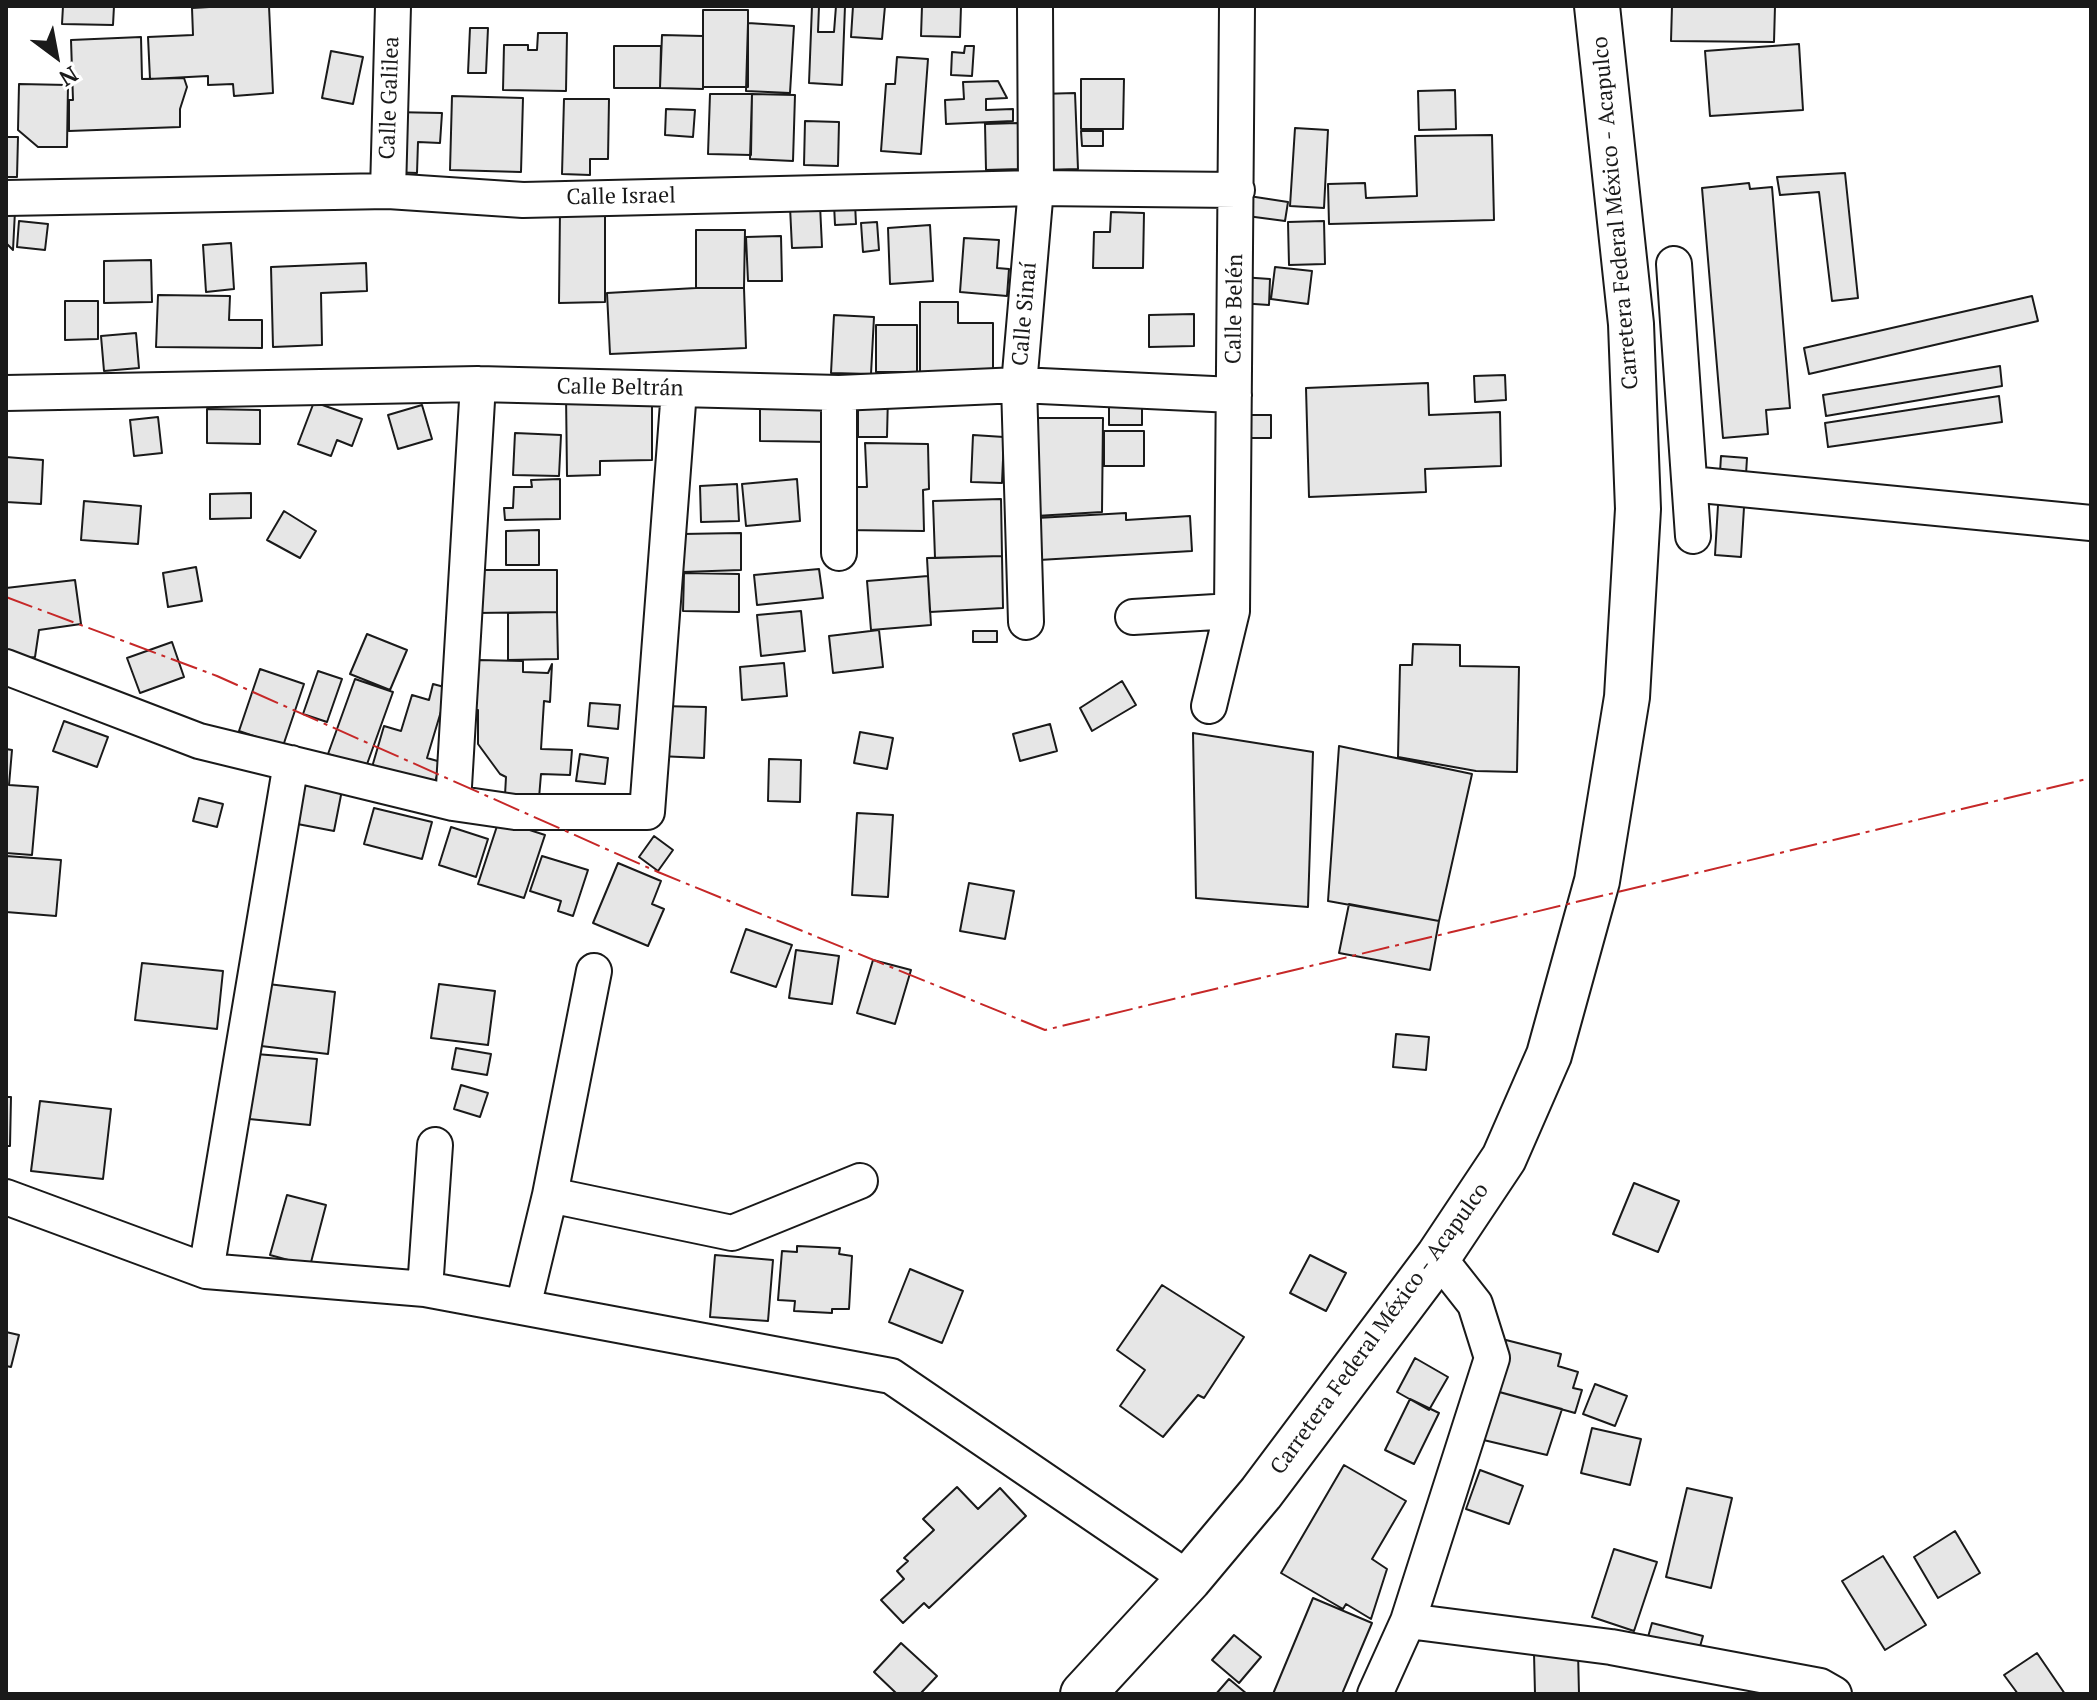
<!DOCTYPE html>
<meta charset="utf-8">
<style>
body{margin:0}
#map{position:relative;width:2097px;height:1700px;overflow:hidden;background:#fff;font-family:"PT Serif",serif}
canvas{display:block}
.frame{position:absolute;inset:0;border:8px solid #1a1a1a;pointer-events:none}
.north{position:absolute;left:16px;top:16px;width:80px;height:80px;-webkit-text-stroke:6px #fff;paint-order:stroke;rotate:148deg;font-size:22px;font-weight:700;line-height:32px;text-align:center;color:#1a1a1a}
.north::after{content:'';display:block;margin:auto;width:28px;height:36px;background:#1a1a1a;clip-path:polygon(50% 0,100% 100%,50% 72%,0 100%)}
</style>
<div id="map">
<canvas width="2097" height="1700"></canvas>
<div class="frame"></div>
<div class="north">N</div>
</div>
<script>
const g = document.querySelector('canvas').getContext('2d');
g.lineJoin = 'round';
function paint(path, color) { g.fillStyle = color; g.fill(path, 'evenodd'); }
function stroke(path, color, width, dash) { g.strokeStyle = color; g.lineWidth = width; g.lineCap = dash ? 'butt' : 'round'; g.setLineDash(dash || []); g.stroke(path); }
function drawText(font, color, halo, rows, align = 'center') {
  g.font = font + ' "PT Serif",serif'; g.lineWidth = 6; g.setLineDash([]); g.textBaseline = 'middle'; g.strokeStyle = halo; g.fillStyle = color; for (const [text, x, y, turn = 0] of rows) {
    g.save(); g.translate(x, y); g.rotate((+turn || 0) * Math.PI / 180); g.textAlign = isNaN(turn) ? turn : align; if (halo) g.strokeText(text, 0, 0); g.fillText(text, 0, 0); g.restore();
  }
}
const building = new Path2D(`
 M63,6h51l-1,19 -51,-1z
 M226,6h43l4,87 -39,3 -1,-12 -25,1v-9l-58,3 -2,-42 45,-2 -1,-27z
 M812,6h7l-1,26h16l2,-26h9l-3,79 -33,-2z
 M853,6h32l-3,33 -31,-2z
 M922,6h39l-1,31 -39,-1z
 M1672,6h103l-1,36 -103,-1z
 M703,10h45v77h-45z
 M748,23l46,3 -4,67 -44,-2z
 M470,28h18l-2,45h-18z
 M538,33h29l-1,58 -63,-1 1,-45h24v5h9z
 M662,35l41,1v53l-43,-1z
 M141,37l1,42 42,-1 3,9 -7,22v18l-111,4v-31h4l-2,-60z
 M1799,44l4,66 -93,6 -5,-65z
 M614,46h47l-1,42h-46z
 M965,46h9l-2,30 -21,-1 1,-23 12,1z
 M331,51l32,6 -10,47 -31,-6z
 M897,57l31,2 -7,95 -40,-3 5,-67h9z
 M1081,79h43l-1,50h-42z
 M998,81l9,17 -21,1v11l27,-1v12l-67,3 -1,-24 19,-1 -1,-17z
 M19,84l49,1 -1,62h-29l-20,-17z
 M1455,90l1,39 -37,1 -1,-39z
 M1075,93l3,76 -36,1 -2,-76z
 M710,94h42l-1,61 -43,-1z
 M752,94l43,1 -2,66 -43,-2z
 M452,96l71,2 -2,74 -71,-2z
 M564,99h45l-1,60h-18v16l-28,-1z
 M666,109l29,1 -2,27 -28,-2z
 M392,112l50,1 -2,30 -22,-1 -1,31 -27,-1z
 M805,121l34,1 -1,44 -34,-1z
 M1018,123l2,46 -34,1 -1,-46z
 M1295,128l33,2 -4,78 -34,-2z
 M1081,131h22v15h-21z
 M1492,135l2,85 -165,4 -1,-40 37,-1 1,15 51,-2 -2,-60z
 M6,137h12l-1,40h-11z
 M1845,173l13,125 -26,3 -13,-109 -39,3 -3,-18z
 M1749,183l1,6 22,-2 18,221 -24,2 2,24 -45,4 -21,-250z
 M1249,196l39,6 -3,19 -38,-5z
 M855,203l1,21 -21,1 -1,-21z
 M820,205l2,42 -30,1 -2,-41z
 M6,210l9,1 -2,39 -7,-7z
 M560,210l45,1v91l-46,1z
 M1111,212l33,1 -1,55h-50l1,-36h16z
 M19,221l29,3 -3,26 -28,-3z
 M1324,221l1,43 -36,1 -1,-43z
 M877,222l2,28 -16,2 -2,-29z
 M930,225l3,56 -43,3 -2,-56z
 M696,230h49l-1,58h-48z
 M781,236l1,45h-34l-2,-44z
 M964,238l35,2 -2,28 12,1 -2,27 -47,-4z
 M231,243l3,46 -28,3 -3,-47z
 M151,260l1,42 -48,1v-42z
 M366,263l1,28 -46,2 1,52 -49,2 -2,-80z
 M1275,267l37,4 -4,33 -37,-5z
 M1241,277l29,2 -1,26 -30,-2z
 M696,288h48l2,60 -136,6 -3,-61z
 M158,295l72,1 -1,24h33v28l-106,-1z
 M2032,296l6,25 -229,53 -5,-26z
 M65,301h33v38l-33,1z
 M920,302h38v21h35v49h-73z
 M1194,314v32l-45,1v-32z
 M834,315l40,2 -3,57 -40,-1z
 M876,325h41v47h-41z
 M136,333l3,35 -35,3 -3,-35z
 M2000,366l2,20 -176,30 -3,-21z
 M1505,375l1,25 -31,2 -1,-26z
 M1428,383l1,32 71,-3 1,54 -76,3 1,23 -117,5 -3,-109z
 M652,393v67l-52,1v14l-33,1 -1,-82z
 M858,395h30l-1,42h-29z
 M1109,396h33v29h-33z
 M1999,396l3,26 -174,25 -3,-24z
 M760,400l72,1 -1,41 -71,-1z
 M314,402l48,17 -10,27 -15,-6 -6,16 -33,-12z
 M422,405l10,34 -34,10 -10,-34z
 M207,409l53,1v34l-53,-1z
 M1239,415h32v23h-32z
 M158,417l4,36 -28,3 -4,-36z
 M1028,418h75l-1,94 -66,4z
 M1104,431h40v35h-40z
 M515,433l46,2 -2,41 -46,-1z
 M973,435l31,2 -2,46 -31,-1z
 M865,443l63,1 1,45 -6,1 1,41 -80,-1 -1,-43h24z
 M1721,456l26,2 -6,99 -26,-2z
 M6,457l37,3 -2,44 -35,-2z
 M560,479v40l-55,1 -1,-12h9l1,-21h18l-1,-7z
 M797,479l3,42 -54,5 -4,-42z
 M737,484l2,37 -38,1 -1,-36z
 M251,493v25l-41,1v-25z
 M1001,499l1,57 -67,2 -2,-57z
 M84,501l57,5 -3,38 -57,-4z
 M284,511l32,20 -16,27 -33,-18z
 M1126,513v7l64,-4 2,35 -153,9 -2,-42z
 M539,530v35h-33v-34z
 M741,533v37l-58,2 -1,-38z
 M1002,556l1,52 -73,4 -3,-54z
 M196,567l6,34 -34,6 -5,-34z
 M819,569l4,29 -66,7 -3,-30z
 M475,570h82v42l-82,1z
 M684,573l55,1v38l-56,-1z
 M928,576l3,49 -60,5 -4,-49z
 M75,580l6,44 -42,6 -4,27 -29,4v-73z
 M801,611l4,40 -44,5 -4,-41z
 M557,612l1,47 -50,1v-47z
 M879,630l4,37 -50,6 -4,-37z
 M973,631h24v11h-24z
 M367,634l40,16 -17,40 -40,-16z
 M172,642l12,35 -44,16 -13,-35z
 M1413,644l47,1v21l59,1 -2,105 -41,-1 -78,-14 2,-92h12z
 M478,660l45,1v11l25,1 4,-9 -2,38 -6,-1 -3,48 31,1 -2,25 -29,-1 -2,24 -34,-3 1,-18 -6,-3 -22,-30v-34h-18z
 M784,663l3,33 -45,4 -2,-33z
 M260,669l44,15 -21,62 -44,-15z
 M318,671l24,8 -15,43 -24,-8z
 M355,679l38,13 -27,75 -38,-13z
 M1122,681l14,24 -44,26 -12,-23z
 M433,684l15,4 -21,70 14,4 -9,30 -62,-18 14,-48 17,5 11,-36 17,5z
 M590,703l30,2 -2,24 -30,-3z
 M660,706l46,1 -2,51 -46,-2z
 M64,721l44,16 -11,30 -44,-16z
 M1050,724l7,27 -37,10 -7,-27z
 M860,732l33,6 -6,31 -33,-6z
 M1193,733l120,19 -5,155 -112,-9z
 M1339,746l133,28 -33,147 -111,-20z
 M6,749l6,1 -3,35 29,2 -6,68 -26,-2z
 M580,754l28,4 -3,26 -29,-3z
 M769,759l32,1 -1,42 -32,-1z
 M294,781l48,9 -8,41 -47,-9z
 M199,798l24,6 -6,23 -24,-6z
 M374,808l58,14 -10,37 -58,-15z
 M857,813l36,2 -5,82 -36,-2z
 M499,820l46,15 -21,63 -46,-14z
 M451,827l37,12 -12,38 -37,-12z
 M654,836l19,14 -15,21 -19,-14z
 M6,856l55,4 -5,56 -50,-4z
 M542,856l46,14 -15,46 -15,-5 3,-10 -31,-10z
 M618,863l43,18 -9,23 12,5 -16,37 -55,-23z
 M969,883l45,8 -9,48 -45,-8z
 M1349,904l90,17 -9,49 -91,-17z
 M746,929l46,16 -16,42 -45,-15z
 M796,950l43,6 -7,48 -43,-6z
 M873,960l38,10 -16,54 -38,-11z
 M142,963l81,8 -6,58 -82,-9z
 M268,984l67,8 -7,62 -67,-8z
 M439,984l56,7 -7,54 -57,-7z
 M1396,1034l33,3 -3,33 -33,-3z
 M456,1048l35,6 -4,21 -35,-6z
 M256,1054l61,5 -7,66 -61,-6z
 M461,1085l27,8 -8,24 -26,-8z
 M6,1097h5l-1,49h-4z
 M40,1101l71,8 -8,70 -72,-8z
 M1634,1183l45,18 -21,51 -45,-18z
 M287,1195l39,10 -16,61 -40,-11z
 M797,1246l43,2 -1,6 13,2 -3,53h-17v4l-38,-2 1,-10 -17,-1 4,-49 15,1z
 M715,1255l58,5 -5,61 -58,-4z
 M1310,1255l36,18 -20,38 -36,-18z
 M910,1269l53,22 -21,52 -53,-21z
 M1162,1285l82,52 -40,61 -6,-3 -35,42 -43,-31 25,-36 -28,-20z
 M6,1332l13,3 -8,32 -5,-1z
 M1506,1340l55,14 -3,12 20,6 -5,16 9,2 -7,23 -83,-23z
 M1415,1358l33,19 -19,33 -32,-18z
 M1595,1384l32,12 -12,30 -32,-12z
 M1492,1390l70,19 -15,46 -72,-17z
 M1410,1399l29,14 -25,51 -29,-14z
 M1592,1428l49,11 -11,46 -49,-12z
 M1344,1465l62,36 -34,58 15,10 -16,50 -25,-15 -3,5 -62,-36z
 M1480,1470l43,16 -14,38 -43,-15z
 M957,1487l21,22 22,-21 26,28 -97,92 -5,-5 -21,20 -22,-23 23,-21 -7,-8 11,-10 -4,-3 30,-28 -11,-11z
 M1687,1488l45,10 -21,90 -45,-11z
 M1955,1531l25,42 -42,25 -24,-41z
 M1614,1549l43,13 -23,69 -42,-14z
 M1883,1556l43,69 -41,25 -43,-69z
 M1313,1598l59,25 -30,71h-69z
 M1652,1623l51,13 -6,21 -51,-13z
 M1234,1635l27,22 -22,26 -27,-23z
 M901,1643l36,33 -17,18h-23l-23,-22z
 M1578,1651l1,43h-44l-1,-41z
 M2037,1653l28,41h-47l-14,-19z
 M1229,1679l18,15h-31z`);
const street = new Path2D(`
 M388,191l5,-185
 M6,198l382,-7 135,9 513,-12 201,2
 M1674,264l19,272
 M6,393l472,-9 361,9 180,-8 215,10
 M839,393v160
 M1690,484l401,39
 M1133,617l99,-6
 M1026,622l-7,-237 17,-197 -1,-182
 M6,667l193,74 254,62 62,9h132l32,-422
 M1209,706l23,-95 5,-605
 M453,803l25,-419
 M550,1195l182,38 128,-52
 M6,1197l200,74 219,18 466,87 298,203
 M206,1271l85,-508
 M425,1289l10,-144
 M523,1307l27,-112 44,-224
 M1408,1621l203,26 209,39 14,8
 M1375,1694l33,-73 84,-263 -17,-54 -37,-47`);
const primary = new Path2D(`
 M1083,1694l106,-115 72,-86 177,-236 66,-99 45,-103 48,-174 30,-184 11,-188 -7,-185 -34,-318`);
const power = new Path2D(`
 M6,597l211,79 441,196 387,158 1046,-252`);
const streetNames = [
 ["Calle Galilea",390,98,-88],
 ["Calle Israel",621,197,-1],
 ["Carretera Federal México - Acapulco",1616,213,-95],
 ["Calle Belén",1235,309,-89],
 ["Calle Sinaí",1025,314,-85],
 ["Calle Beltrán",620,388,1],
 ["Carretera Federal México - Acapulco",1380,1329,-54]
];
paint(building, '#e6e6e6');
stroke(building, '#1a1a1a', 2);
stroke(street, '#1a1a1a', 38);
stroke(primary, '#1a1a1a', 48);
stroke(street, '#fff', 34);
stroke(primary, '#fff', 44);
stroke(power, '#c62828', 2, [28, 6, 4, 6]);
drawText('22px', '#1a1a1a', '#fff', streetNames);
</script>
